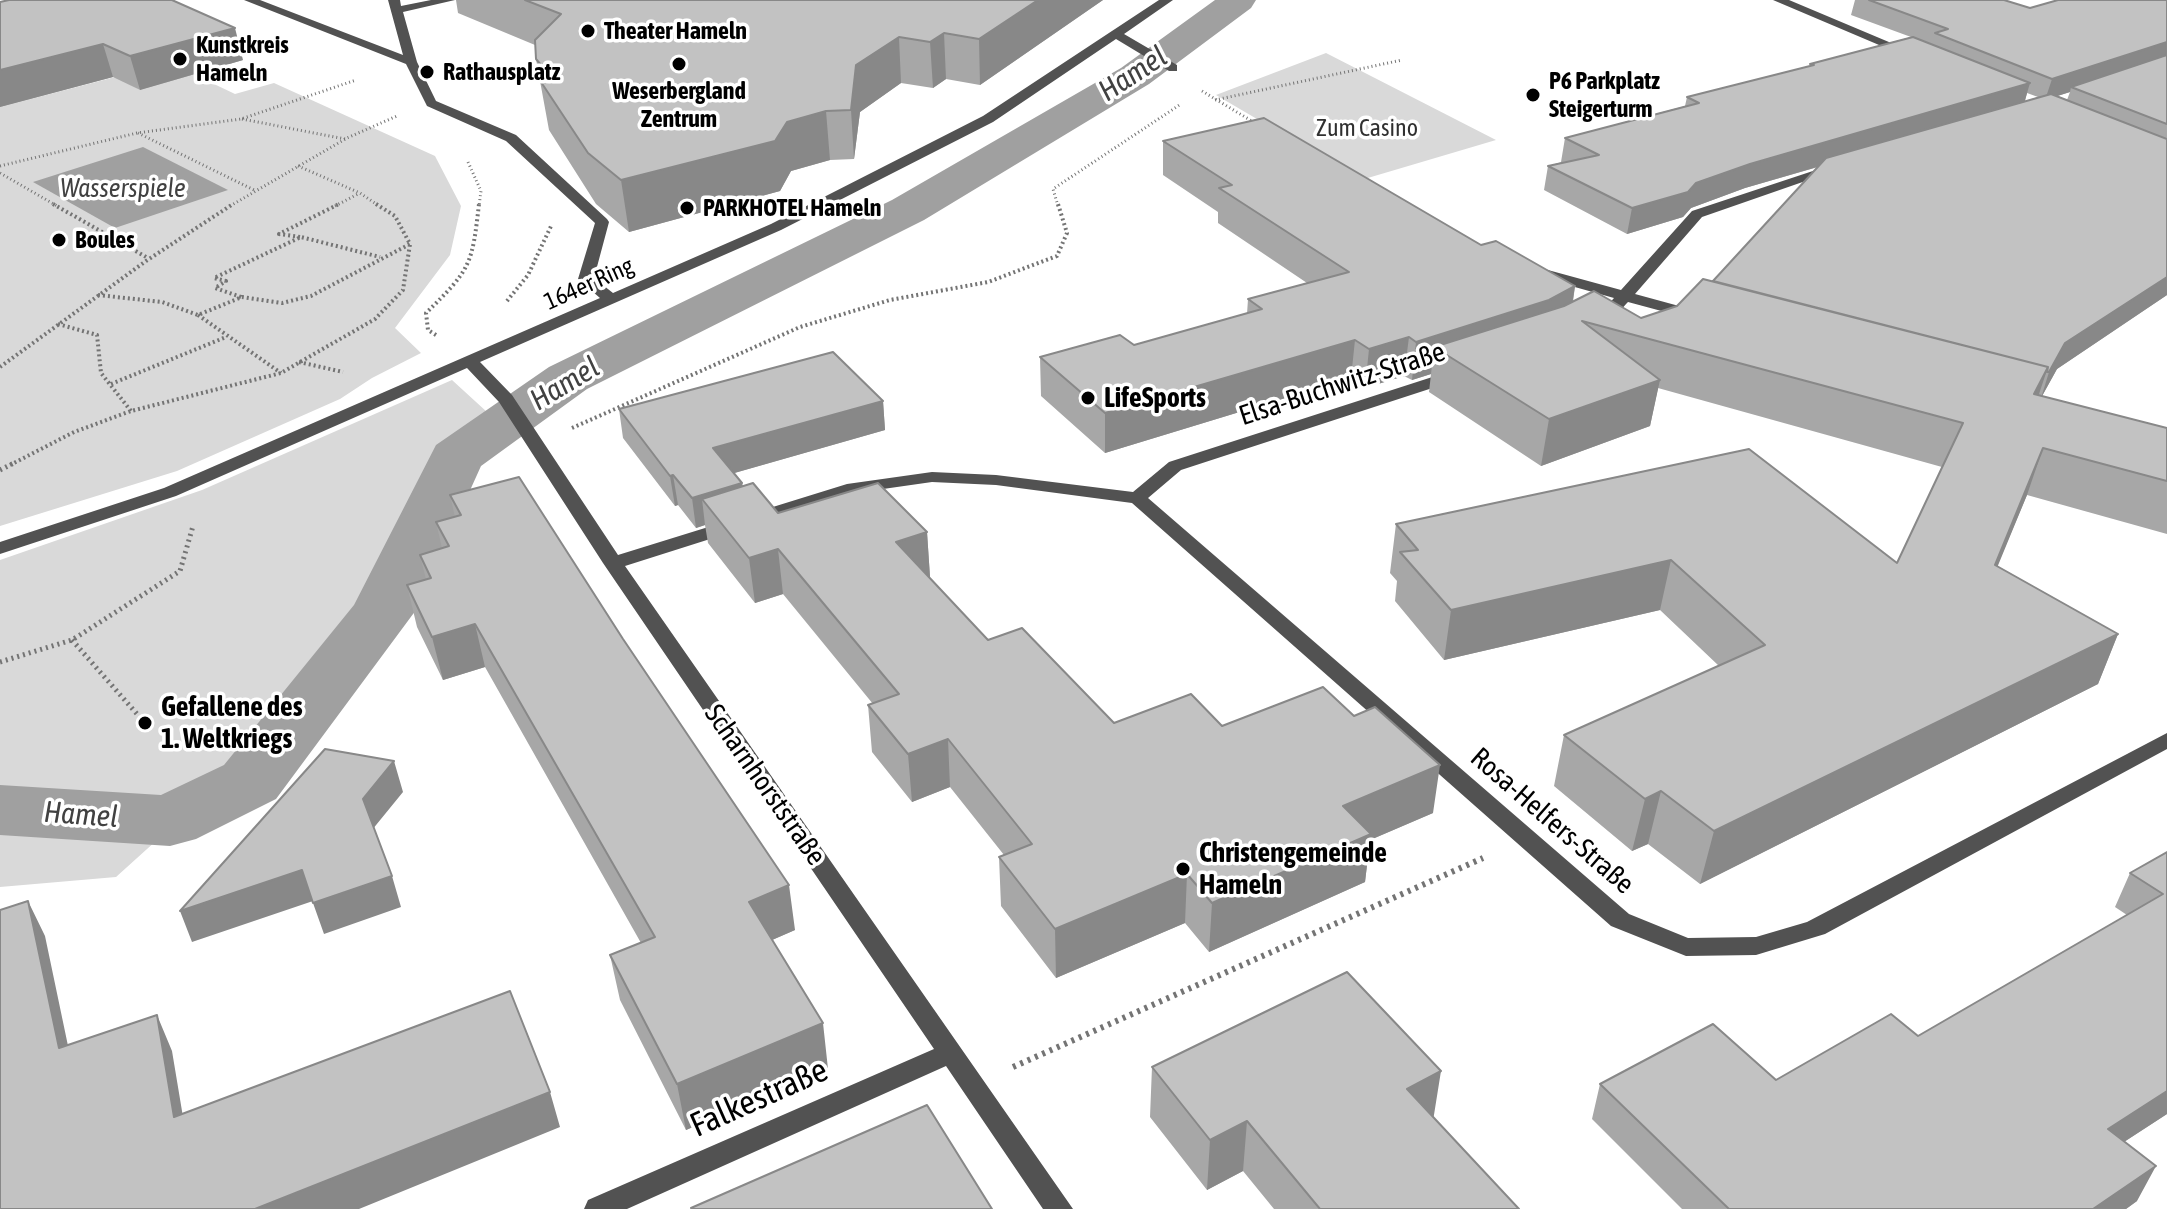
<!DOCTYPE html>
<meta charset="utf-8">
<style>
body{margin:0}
canvas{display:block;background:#fff}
</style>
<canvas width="2167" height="1209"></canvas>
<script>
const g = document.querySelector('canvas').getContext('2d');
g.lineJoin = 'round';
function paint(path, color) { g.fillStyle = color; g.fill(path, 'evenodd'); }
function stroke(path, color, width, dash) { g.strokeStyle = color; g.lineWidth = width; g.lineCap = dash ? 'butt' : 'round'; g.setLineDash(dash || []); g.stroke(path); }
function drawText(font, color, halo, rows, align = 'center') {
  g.font = font + ' "Asap Condensed",sans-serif'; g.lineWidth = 7; g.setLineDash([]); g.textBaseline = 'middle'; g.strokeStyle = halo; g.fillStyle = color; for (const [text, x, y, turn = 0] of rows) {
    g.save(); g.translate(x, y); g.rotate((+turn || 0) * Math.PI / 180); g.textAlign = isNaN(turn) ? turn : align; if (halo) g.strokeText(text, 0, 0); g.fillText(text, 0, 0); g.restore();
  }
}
const green = new Path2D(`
 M1326,53l170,87 -135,40 -145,-85z
 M193,74l42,20 39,-11 161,73 26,50 -11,49 -55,73 26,25 -49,25 -32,21 -163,72 -177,55v-419l115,-30 25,13z
 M452,380l47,43 -260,343 -123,111 -116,10v-327l202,-70z`);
const water = new Path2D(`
 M143,147l85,43 -113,38 -82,-46z`);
const canal = new Path2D(`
 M1215,0h41l-5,8 -102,76 -225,136 -337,169 -106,77 -65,144 -140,189 -80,40 -26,7 -170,-11v-50l161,10 63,-30 130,-160 82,-160 113,-78 343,-167 229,-132z`);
const pathFar3 = new Path2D(`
 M1202,91l53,32
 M1215,100l187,-40
 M242,119l103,20
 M138,133l116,57
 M468,162l13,29 -2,15
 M0,166l137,-33 104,-14 115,-39
 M298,166l62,27 19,13
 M0,173l57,33
 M230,206l117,-68 50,-22
 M335,206l23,-12
 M1058,206l-5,-17 128,-85`);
const pathFar2 = new Path2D(`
 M53,204l95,54
 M300,237l-21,-3 60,-30
 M98,295l64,7 36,13 44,-18 40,6 29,-7 99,-52
 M241,297l-26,-9 11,-7 -12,-3 87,-41 79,20
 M507,301l21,-26 24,-51
 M198,315l83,58
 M58,324l39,11 4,38 30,38
 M436,335l-8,-5 -2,-17c45,-44 46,-48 53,-109
 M299,362l44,10
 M0,367l146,-106 87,-57
 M111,384l115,-47
 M572,428l228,-101 90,-27 98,-18 69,-26 10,-23 -9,-29
 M10,465l64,-33 57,-21 150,-38 94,-54 28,-29 7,-46 -15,-28 -19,-12`);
const pathFar1 = new Path2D(`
 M0,470l14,-7
 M72,640l73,83
 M0,662l72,-22 108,-69 13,-45`);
const path = new Path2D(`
 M1013,1067l470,-209`);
const minor = new Path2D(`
 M244,0h16l143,55 -15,-55h12l1,6 30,-6h24l-52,12 14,50 19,39 80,34 91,84 2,3 -15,56 19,15 158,-69 212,-108 176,-116h14l-49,34 53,31v6h-8l-53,-32 -123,83 -212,108 -301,132 32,33 106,160 229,-71 85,-12 64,3 137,17 36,-30 285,-92 6,1 2,4 -2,4 -279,91 -33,28 481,416 59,24 68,-1 51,-15 360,-189v16l-342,185 -69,21 -70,1 -75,-30 -479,-423 -136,-18 -64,-3 -77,11 -230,73 448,643h-30l-97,-143 -319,143h-43l4,-9 346,-151 -331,-486 -104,-161 -32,-34 -291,128 -176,58v-12l164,-54 436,-190 -22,-19 17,-56 -89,-82 -79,-35 -21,-42z
 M1773,0h16l126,53 -10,3z
 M1828,166l12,3 -138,48 -67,77 66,18v6l-6,2 -67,-18c-10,11 -22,24 -39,21v-6l16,-9 9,-10 -82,-23 -3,-3 8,-5 84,23 71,-79z`);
const wall = new Path2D(`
 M456,0h647l-123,85 -34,-6 -13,9 -32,-5 -41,29 -6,47 -24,1 -39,11 -11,20 -151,41 -33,-28 -47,-74 -13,-71 -1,-14 -77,-32z
 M1855,0h149l26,8 137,-8v295l-110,74 -15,27 125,32v106l-140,-39 -30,71 121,68 -20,50 -398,200 -52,-40 -16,7 -78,-65 10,-51 155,-69 -59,-56 -216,50 -49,-59 2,-20 -7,-8 6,-49 501,39 45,-96 -284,-79 -8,38 -109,40 -112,-74 2,-18 -19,6 -8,-4 -39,12 -14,-10 -246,75 -64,-57 -1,-39 94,-12 113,-31 1,-15 59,-16 -89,-60v-11l-55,-37v-34l318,104 94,41 -2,16 68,16 36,-12 36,-25 105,-114 -73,21 -54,20 -8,9 -56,17 -83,-44 4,-24 14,-4h-1l4,-24 120,-32 2,-9 122,-31 1,-2 101,-27 -60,-22zM2070,92l-3,8 -10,-4zM2027,93l11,4 -13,4z
 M0,2l243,58 -103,30 -27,-13 -113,30z
 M883,401l2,29 -151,43 8,10 1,3 35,27 149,19 3,45h-1l59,63 126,83 108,3 211,87 -63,27 -5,42 -156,70 -24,-29 -129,55 -55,-72 -2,-49 5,-2 -54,-68 -38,15 -40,-50 -4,-47 5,-1 -90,-110 -28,9 -47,-60 -3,-18 -9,3 -18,-23 -3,1 -52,-68 -4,-29z
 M450,495l345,435 -23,10 56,129 -142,61 -66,-130 -10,-45 31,-12 -156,-276 -42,13 -26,-53 -10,-42 19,-6 -6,-24 22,-7 -6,-26 19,-5z
 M2167,852v262l-43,28 13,59 -11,8h-444l-90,-90 8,-35 176,-4 142,-44 209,-121 -12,-8 15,-34z
 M1152,1067l281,50 86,92h-245l-31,-38 -36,19 -57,-73z`);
const shadedWall = new Path2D(`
 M1038,0h65l-123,85 -1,-46z
 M235,28l8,32 -103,30 -10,-34z
 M944,33l2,46 -13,9 -3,-46z
 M899,37l2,46 -41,29 -6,47 -3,-49 5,-45z
 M2167,42v18l-96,27 -1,5 -25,8 7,-21z
 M103,44l10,33 -113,30v-37z
 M2030,83l-7,24 -278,81 -54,20 -8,9 -56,17 5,-26 64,-25 54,-19z
 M826,111l4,49 -39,11 -11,20 -151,41 -8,-52 166,-58z
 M2167,277v18l-110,74 -16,29 8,-26 16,-29z
 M1575,286l-6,38 -135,23 -3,27 -19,6 4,-38z
 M1409,337l-5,39 -39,12 4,-39z
 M1355,340l-4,38 -246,75v-40z
 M2048,367l-15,45 1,-18z
 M1660,380l-10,46 -109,40 8,-47z
 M883,401l2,29 -168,48 -4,-30z
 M2043,448l-16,47 -49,119 17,-49z
 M673,475l5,30 -3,1 -5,-30z
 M742,483l4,29 -44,-13 3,26 -9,3 -4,-30z
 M927,532l3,45 -31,10 -3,-45z
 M778,549l5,45 -28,9 -6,-45z
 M1671,560l-11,50 -216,50 7,-50z
 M475,624l10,43 -42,13 -11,-43z
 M2118,634l-20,50 -398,200 14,-53z
 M948,739l2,48 -38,15 -4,-48z
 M394,761l9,31 -31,38 -9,-31z
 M1440,765l-7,48 -63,27 -5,42 -156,70 3,-49 131,-97z
 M1661,791l-13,53 -16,7 13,-52z
 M302,870l11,31 -121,41 -12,-31z
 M1187,874l-2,49 -129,55 -1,-49z
 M392,876l9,31 -77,27 -11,-31z
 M789,885l6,45 -39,17 -7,-45z
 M28,901l17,35 31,148 -17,-36z
 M157,1015l15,36 17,102 -15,-36z
 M823,1023l5,46 -142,61 -9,-46z
 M1441,1071l-8,50 -26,-32z
 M2167,1091v23l-77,50 18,-35z
 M550,1092l10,35 -201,82h-104z
 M1247,1121l-4,50 -36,19 3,-50z
 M2156,1166l-19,35 -11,8h-33z`);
const building = new Path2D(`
 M9,0h163l63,28 -105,28 -27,-12 -103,26v-68z
 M525,0h513l-59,39 -35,-6 -14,9 -31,-5 -43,28 -5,45 -25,1 -39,11 -12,19 -154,39 -33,-27 -47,-71 6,-10 -11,-13 -1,-19 26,-26z
 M1869,0h135l26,8 28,-8h109v42l-115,37 -117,-46 13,-4z
 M1913,37l117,46 -280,81 -54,19 -8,9 -56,16 -84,-42 51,-11 -34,-17 134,-35 -12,-6 127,-32 -4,-1z
 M2167,55v69l-96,-37z
 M2051,94l116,45v138l-102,66 -16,29h-2l1,-5 -335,-86 113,-123z
 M1264,118l217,127 15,-4 79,45 -26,14 -133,42 -7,-5 -40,12 -14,-9 -250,73 -65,-56 80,-22 14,10 128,-36 -14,-10 101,-27 -130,-84 13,-3 -69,-44z
 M1703,279l345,88 -14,27 133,34v53l-124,-33 -48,117 123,69 -404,197 -53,-40 -16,8 -81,-64 201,-90 -94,-85 -220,50 -51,-58 18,-2 -22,-26 353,-75 148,114 66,-140 -381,-102 78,59 -111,39 -115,-72 130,-41 30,-15 47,27 36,-12z
 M833,352l50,49 -170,47 29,35 -50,15 -19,-23 -3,1 -51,-67z
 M519,477l104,162 166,246 -40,17 74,121 -146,61 -67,-129 45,-18 -180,-313 -43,13 -25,-52 24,-7 -11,-23 29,-9 -13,-24 25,-7 -11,-20z
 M753,483l25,30 100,-30 49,49 -31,10 92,98 34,-12 92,95 77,-29 31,32 101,-39 31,29 21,-9 65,58 -97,41 28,28 -159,69 -25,-29 -132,55 -56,-72 33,-13 -84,-105 -40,15 -40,-49 31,-11 -121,-145 -29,9 -47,-59z
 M325,749l69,12 -31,38 29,77 -79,27 -11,-33 -122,41z
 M2167,852v239l-59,38 48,37 -63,43h-364l-129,-125 113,-60 63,56 115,-66 27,22 245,-142 -33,-21z
 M28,901l31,147 98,-33 17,102 336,-126 40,101 -295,117h-255v-299z
 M1347,972l94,99 -34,18 112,120h-199l-73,-88 -37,19 -58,-73z
 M927,1105l65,104h-300l-1,-1z`);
const markers = [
 [588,31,8,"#000"],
 [180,59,8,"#000"],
 [679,64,8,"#000"],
 [427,72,8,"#000"],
 [1533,95,8,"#000"],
 [687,208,8,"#000"],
 [59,240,8,"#000"],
 [1088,398,8,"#000"],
 [145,723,8,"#000"],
 [1183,869,8,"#000"]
];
const farPoinames = [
 ["Theater Hameln",604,31],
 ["Kunstkreis",196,45],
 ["Hameln",196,73],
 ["Rathausplatz",443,72],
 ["P6 Parkplatz",1549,81],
 ["Steigerturm",1549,109],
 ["Weserbergland",679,91,"center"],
 ["Zentrum",679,119,"center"],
 ["PARKHOTEL Hameln",703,208],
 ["Boules",75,240]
];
const farParknames = [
 ["Zum Casino",1367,128]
];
const farStreetnames = [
 ["164er Ring",589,284,-24]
];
const farWaternames = [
 ["Wasserspiele",123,189]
];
const streetNames = [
 ["Elsa-Buchwitz-Straße",1342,384,-18],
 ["Scharnhorststraße",765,785,55],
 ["Rosa-Helfers-Straße",1552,821,41]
];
const poiNames = [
 ["LifeSports",1104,398],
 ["Gefallene des",161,707],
 ["1. Weltkriegs",161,739],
 ["Christengemeinde",1199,853],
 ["Hameln",1199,885]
];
const waterNames = [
 ["Hamel",1133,74,-33],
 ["Hamel",565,384,-31],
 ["Hamel",81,815,4]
];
const nearStreetnames = [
 ["Falkestraße",759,1098,-24]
];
paint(green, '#d9d9d9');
paint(water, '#a0a0a0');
paint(canal, '#a0a0a0');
stroke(pathFar3, '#747474', 3, [1, 3]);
stroke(pathFar2, '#747474', 4, [2, 3]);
stroke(pathFar1, '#747474', 5, [2, 4]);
stroke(path, '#747474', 6, [3, 5]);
paint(minor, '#525252');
paint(wall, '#a7a7a7');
paint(shadedWall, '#888');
paint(building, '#c2c2c2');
stroke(building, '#888', 2);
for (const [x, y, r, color] of markers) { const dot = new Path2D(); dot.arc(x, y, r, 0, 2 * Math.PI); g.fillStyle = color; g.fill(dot); stroke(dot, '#fff', 3); }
drawText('bold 24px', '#000', '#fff', farPoinames, 'left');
drawText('24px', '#303030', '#fff', farParknames);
drawText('24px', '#000', '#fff', farStreetnames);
drawText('italic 26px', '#414141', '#fff', farWaternames);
drawText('28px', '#000', '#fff', streetNames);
drawText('bold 28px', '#000', '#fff', poiNames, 'left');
drawText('italic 30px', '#414141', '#fff', waterNames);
drawText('34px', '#000', '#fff', nearStreetnames);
</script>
